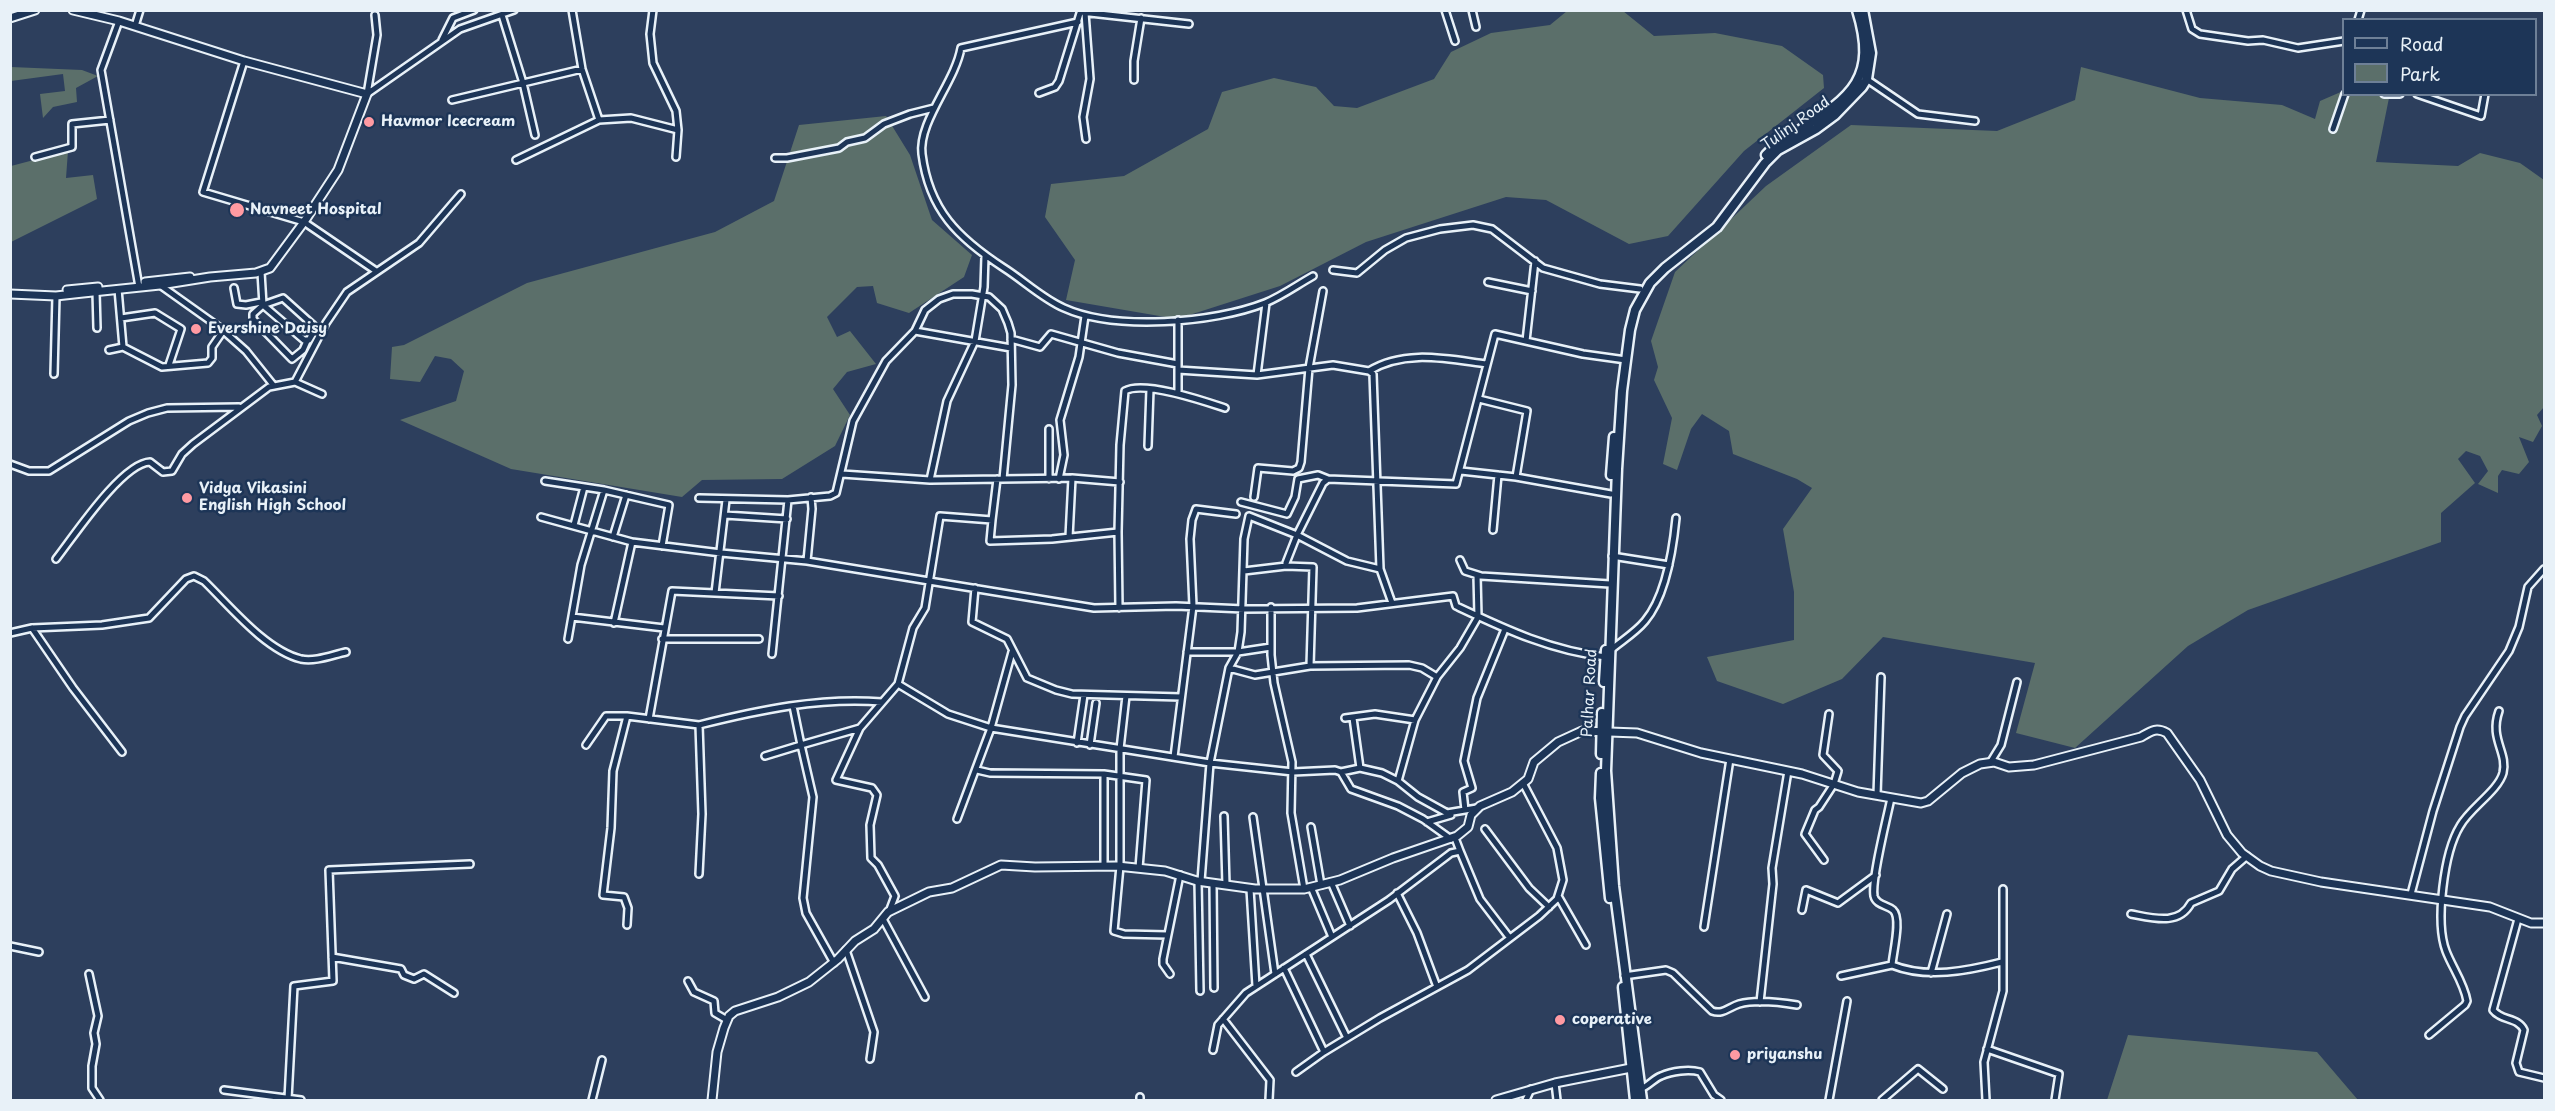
<!DOCTYPE html>
<style>
body{margin:0}
#map{position:relative;width:2555px;height:1111px;overflow:hidden;background:#2d3f5d;font-family:"Playpen Sans",sans-serif}
canvas{display:block}
.frame{position:absolute;inset:0;border:12px solid #e8f1f8;pointer-events:none}
.legend{position:absolute;left:2342px;top:18px;width:195px;height:78px;box-sizing:border-box;background:#1d3557;border:2px solid #6e8097;margin:0;padding:8px 10px;list-style:none;font-size:18px;color:#e8f1f8}
.legend li{display:flex;align-items:center;gap:12px;height:30px}
.legend b{width:30px;border:2px solid #6e8097}
</style>
<div id="map">
<canvas width="2555" height="1111"></canvas>
<div class="frame"></div>
<ul class="legend">
<li><b style="height:8px;background:#1d3557"></b>Road</li>
<li><b style="height:16px;background:#5b6f6a"></b>Park</li>
</ul>
</div>
<script>
const g = document.querySelector('canvas').getContext('2d');
g.lineJoin = 'round';
function paint(path, color) { g.fillStyle = color; g.fill(path, 'evenodd'); }
function stroke(path, color, width, dash) { g.strokeStyle = color; g.lineWidth = width; g.lineCap = dash ? 'butt' : 'round'; g.setLineDash(dash || []); g.stroke(path); }
function drawText(font, color, halo, rows, align = 'center') {
  g.font = font + ' "Playpen Sans",sans-serif'; g.lineWidth = 5; g.setLineDash([]); g.textBaseline = 'middle'; g.strokeStyle = halo; g.fillStyle = color; for (const [text, x, y, turn = 0] of rows) {
    g.save(); g.translate(x, y); g.rotate((+turn || 0) * Math.PI / 180); g.textAlign = isNaN(turn) ? turn : align; if (halo) g.strokeText(text, 0, 0); g.fillText(text, 0, 0); g.restore();
  }
}
const green = new Path2D(`
 M1567,11h56l31,25 61,-3 67,13 41,29 1,13 -80,63 -76,85 -39,8 -83,-44 -40,-3 -140,45 -86,44 -103,33 -111,-19 9,-40 -30,-43 6,-33 73,-8 84,-47 14,-37 52,-14 42,9 18,19 23,2 77,-29 17,-27 40,-19 59,-8z
 M11,67l71,3 16,6 -22,12 1,14 -24,5 -10,11 -3,-24 25,-3 -2,-17 -52,7z
 M2081,67l119,31 82,7 33,14 5,-18 23,-10 1,3 34,1 11,3 -13,64 82,4 22,-13 40,10 24,17v227l-7,8 5,11 -9,16 -14,-5 10,25 -10,12 -17,-4 -4,6v17l-20,-9 10,-13 -8,-15 -14,-5 -8,8 17,24 -34,30v29l-193,68 -60,36 -113,102 -59,-15 19,-70 -152,-26 -41,42 -59,25 -66,-23 -10,-24 87,-17v-48l-11,-63 29,-41 -15,-9 -64,-25 -4,-23 -27,-17 -11,15 -14,41 -14,-6 9,-46 -18,-38 4,-13 -7,-26 24,-69 91,-86 85,-61 146,6 78,-31z
 M886,116l24,39 22,65 40,35 -8,22 -55,36 -32,-10 -4,-17 -16,1 -30,30 10,20 13,-6 26,33 -29,8 -14,17 17,26 -15,31 -53,33 -80,1 -20,17 -171,-28 -111,-49 56,-19 8,-30 -13,-12 -16,-3 -15,26 -30,-3 2,-32 12,-2 123,-62 188,-51 59,-31 25,-76z
 M68,151l-2,27 27,-3 4,24 -86,43v-76z
 M2128,1035l189,17 41,48h-251z`);
const minor = new Path2D(`
 M572,10l10,59 17,51
 M653,10l-3,24 3,29 23,48 2,19 -2,27
 M1445,10l10,31
 M1472,10l4,17
 M2186,10l6,19 8,5 48,7 15,-1 35,8 46,-7
 M1081,12l108,12
 M1085,13l5,66 -7,38 3,22
 M502,15l21,68 12,52
 M2358,20l3,-10
 M119,21l-18,49 38,217
 M1078,22l-117,26c-6,34 -43,74 -39,106 7,56 36,84 82,114 19,12 39,31 60,40 51,23 150,15 201,-5 17,-7 32,-18 48,-27
 M135,26l5,-16
 M442,40l11,-22 21,-8
 M244,61l-41,131 101,30 72,49
 M1865,78l53,36 57,7
 M1134,80v-19l7,-43
 M1039,93l16,-6 4,-6 22,-71
 M367,94l93,-65 54,-19
 M367,94l10,-59 -2,-20
 M2384,94h16
 M2417,94l64,22 4,-22
 M452,100l130,-31
 M2333,129l12,-35
 M35,157l37,-10v-23l38,-4
 M775,158h12l52,-10 8,-6 18,-4 19,-14 26,-10 24,-6
 M516,160l83,-40 32,-2 47,12
 M985,256l-1,31 -9,54 -28,60 -17,79 142,-2 48,4
 M1333,270l24,3 28,-23 21,-12 34,-9 33,-4 19,4 51,39 57,16 40,5
 M261,272l2,33 41,35h5l6,-10 -2,-5 -30,-27 -20,7 -10,9v5l39,40 11,-9 4,-9
 M1488,282l44,9
 M160,285l59,42 27,24 28,35
 M234,288l3,16 9,1 15,-3
 M118,289l5,58 39,20 46,-4 4,-5v-11l11,-16
 M96,292l1,36
 M121,318l34,-5 26,16 -12,36
 M1178,320v73
 M915,331l96,17
 M1011,339l29,8 11,-13 67,19 60,11
 M1526,341l9,-80
 M109,350l14,-3
 M1178,370l79,5 76,-10 36,6 4,3 7,195 12,34
 M1369,371c36,-22 78,-12 118,-7
 M54,374l2,-78
 M1257,375l9,-72
 M295,382l31,-59 21,-31 72,-49 42,-49
 M1479,399l48,12 -11,66
 M1049,429v50
 M1148,446l2,-57
 M10,464l19,7h20l80,-50 19,-8 19,-5 72,-1
 M1461,471l55,6 95,17
 M842,474l88,6
 M1059,479l5,-24 -4,-35 19,-63 6,-41
 M545,481l59,9 65,15 -7,41
 M1254,497l4,-29 35,3 6,-3 2,-6 8,-94 14,-77
 M699,498l89,2 42,-4 6,-3 17,-72 33,-60 29,-30 10,-21 14,-11 14,-5h19l17,3 13,12 6,14 3,10 1,52 -9,94
 M1241,502l46,12 8,-17 3,-18 20,-4 10,4
 M725,515l62,4
 M541,517l91,25 89,11 86,8 287,47 82,-2 68,3 113,-1 96,-12 3,10c49,23 95,45 150,51
 M992,520l5,-41
 M574,525l10,-38
 M1493,530l5,-55
 M1118,532l1,76
 M613,537l13,-42
 M1069,537l3,-59
 M1612,556l57,9
 M56,559c18,-23 66,-96 94,-97l13,10 9,-1 10,-17 11,-10 76,-57 26,-5 27,12
 M1460,560l5,11 16,5 129,8
 M807,561l5,-52 -1,-12
 M1244,571l42,-5
 M975,588l-3,34 35,17 20,39 29,12 16,4 109,3
 M715,593l11,-93
 M1271,607v48l3,28 18,79 -1,51 13,76
 M572,617l92,11
 M614,623l18,-81
 M32,628l41,60 49,64
 M10,633l22,-5 70,-3 47,-7 37,-39 8,-3 10,5c26,25 61,69 97,78 14,3 31,-4 45,-7
 M568,639l13,-74 23,-75
 M662,639h97
 M1612,649c11,-9 24,-17 33,-28 21,-25 28,-72 31,-103
 M1187,652h51l33,-5
 M772,654l16,-154
 M1310,666l3,-99 -27,-1v-3l11,-28 26,-52 5,-4 128,5 39,-150 88,20 43,6
 M1229,668l26,7 55,-9 99,-1 13,3 15,9
 M898,684l50,30 43,14 219,35 83,9 42,-2 6,2 10,17 47,17 25,13 28,20
 M1126,696l-6,53v117l-6,65 10,3 43,1
 M1345,718l30,-4 40,6
 M1353,718l7,50 22,5 16,8
 M649,719l23,-128 107,5
 M1077,743l7,-48
 M586,745l20,-29h21
 M1090,745l6,-42
 M765,756l36,-11 -8,-39
 M1174,757l19,-151 -3,-67 2,-19 4,-11 40,5
 M1990,763l11,-18 16,-63
 M977,770l13,3 114,1 42,6 -7,88
 M1341,772l19,-4
 M1877,795l4,-118
 M1891,798c-4,20 -20,82 -17,98 2,9 13,9 19,14 9,8 0,42 -1,55 35,14 75,6 110,-3
 M1477,808l-30,5 -29,-16 -20,-16 17,-61 22,-43 23,-29 18,-31 -1,-42
 M1465,810l-2,-18 9,-4 -8,-27 13,-63 28,-69
 M1224,816l2,69
 M1253,817l22,157
 M957,819l34,-91 21,-76
 M1427,822l24,-7
 M1311,827l10,58
 M1485,829l44,59 20,19
 M1460,851l20,48 29,38
 M1824,860l-19,-26 10,-24 4,-3 15,-23 4,-13 -15,-16 6,-41
 M1104,866v-92
 M699,874l3,-60 -3,-89c60,-15 121,-28 183,-23
 M1198,881l2,110
 M1201,881l9,-118 19,-95 9,-16 3,-20 3,-93 5,-23 48,19 50,26 33,8
 M1331,882l19,44
 M1213,883l1,105
 M1311,887l21,50
 M1250,889l6,97
 M1397,893l20,40 20,54
 M2411,894l22,-83 27,-84 5,-11 44,-65 10,-24 9,-40 16,-18
 M1558,896l28,49
 M1802,910l4,-20 32,13 38,-28
 M889,912l6,-16 -17,-31 -7,-7 -1,-33 7,-30 -5,-7 -36,-8 24,-52 38,-44 15,-56 12,-20 15,-92 52,4 -2,21 62,-2 66,-7 2,-87 5,-54c18,-11 79,10 100,17
 M2131,914c22,4 48,12 60,-11l28,-12 13,-22 15,-13
 M883,919l42,78
 M2518,919l-25,91c8,11 25,7 31,20l-8,33 3,9 25,6
 M627,925l1,-17 -4,-11 -21,-2 8,-67 2,-57 14,-55 72,9
 M1704,927l26,-168
 M10,946l29,6
 M846,950l28,82 -4,27
 M1306,954l41,84
 M332,957l69,12 3,6 10,4 10,-5 30,19
 M834,963l-28,-50 -3,-15 10,-101 -12,-52 59,-17
 M1284,968l40,84
 M1931,973l16,-59
 M89,974l9,42 -4,17 2,11 -4,22v22l8,12
 M1170,974l-7,-10v-5l17,-84
 M1624,976l42,-6 7,3 39,38c11,4 17,-4 27,-7 18,-5 40,-2 58,1
 M1841,976l51,-11
 M688,981l6,11 20,9 1,12 12,7
 M1760,1002l13,-118 -1,-16 16,-97
 M1223,1019l47,61 -1,20
 M2429,1035l36,-30 2,-4c-3,-18 -15,-34 -21,-50 -11,-29 -2,-99 14,-125 10,-18 38,-35 43,-53 5,-21 -14,-34 -4,-62
 M1987,1049l72,25 -4,26
 M1213,1050l5,-25 28,-32 143,-93 62,-47 9,-2 -5,-13
 M1296,1072l28,-20 56,-34 88,-48 71,-54 18,-17 6,-19 -6,-32 -34,-65
 M1555,1083l2,17
 M1640,1089c9,-3 13,-10 21,-13 11,-5 28,-7 39,-4l14,23 7,5
 M224,1090l77,10
 M288,1099l6,-113 39,-5 -4,-111 141,-6
 M592,1100l10,-40
 M1140,1100v-3
 M1526,1100l5,-11
 M1829,1100l18,-99
 M1882,1100l36,-31 25,20
 M1986,1100l-2,-38 19,-71v-102`);
const tertiary = new Path2D(`
 M10,18l25,-8
 M145,282l45,-5
 M67,290l31,-3
 M10,294l46,2 27,-3 77,-8 50,-8 46,-4 14,-5 34,-46 34,-52 29,-76 -123,-33 -125,-40 -46,-11
 M712,1100l5,-48 7,-24 5,-12 6,-5 43,-14 31,-15 29,-23 17,-18 19,-12 14,-17 41,-20 23,-4 49,-23 34,2 82,-1 48,5 32,10 58,8h49l36,-9 53,-22 64,-22 11,-9 3,-12 9,-9 32,-14 16,-13 6,-17 24,-20 24,-11 55,2 64,20 101,21 56,18 63,11 7,-2 34,-28 18,-9 14,-2 15,5 25,-2 107,-28c10,-6 15,-10 26,-4l33,47 27,55 15,18 18,13 11,5 50,11 169,25 41,16h13
 M1496,1100l59,-17 76,-15`);
const secondary = new Path2D(`
 M1766,155c10,-11 22,-17 34,-25 52,-34 78,-52 57,-120
 M1611,475l3,-38
 M1604,682l2,-32
 M1601,754l1,-41
 M1601,773l-1,25 10,100
 M1623,987l12,113
 M1642,1100l-28,-214 -8,-115 11,-302 5,-78 8,-61 5,-20 15,-27 15,-15 52,-41 48,-64 13,-13 38,-21 19,-14 27,-28 5,-8 4,-26 -8,-43`);
const markers = [
 [369,122,6,"#ff9aa2"],
 [237,210,8,"#ff9aa2"],
 [196,329,6,"#ff9aa2"],
 [187,498,6,"#ff9aa2"],
 [1560,1020,6,"#ff9aa2"],
 [1735,1055,6,"#ff9aa2"]
];
const poiNames = [
 ["Havmor Icecream",381,122],
 ["Navneet Hospital",250,210],
 ["Evershine Daisy",208,329],
 ["Vidya Vikasini",199,489],
 ["English High School",199,506],
 ["coperative",1572,1020],
 ["priyanshu",1747,1055]
];
const streetNames = [
 ["Tulinj Road",1796,124,-36],
 ["Palhar Road",1590,693,-87]
];
paint(green, '#5b6f6a');
stroke(minor, '#e8f1f8', 10);
stroke(tertiary, '#e8f1f8', 11);
stroke(secondary, '#e8f1f8', 13);
stroke(minor, '#1d3557', 5);
stroke(tertiary, '#1d3557', 7);
stroke(secondary, '#1d3557', 8);
for (const [x, y, r, color] of markers) { const dot = new Path2D(); dot.arc(x, y, r, 0, 2 * Math.PI); g.fillStyle = color; g.fill(dot); stroke(dot, '#1d3557', 2); }
drawText('bold 15px', '#e8f1f8', '#1d3557', poiNames, 'left');
drawText('15px', '#e8f1f8', '#1d3557', streetNames);
</script>
